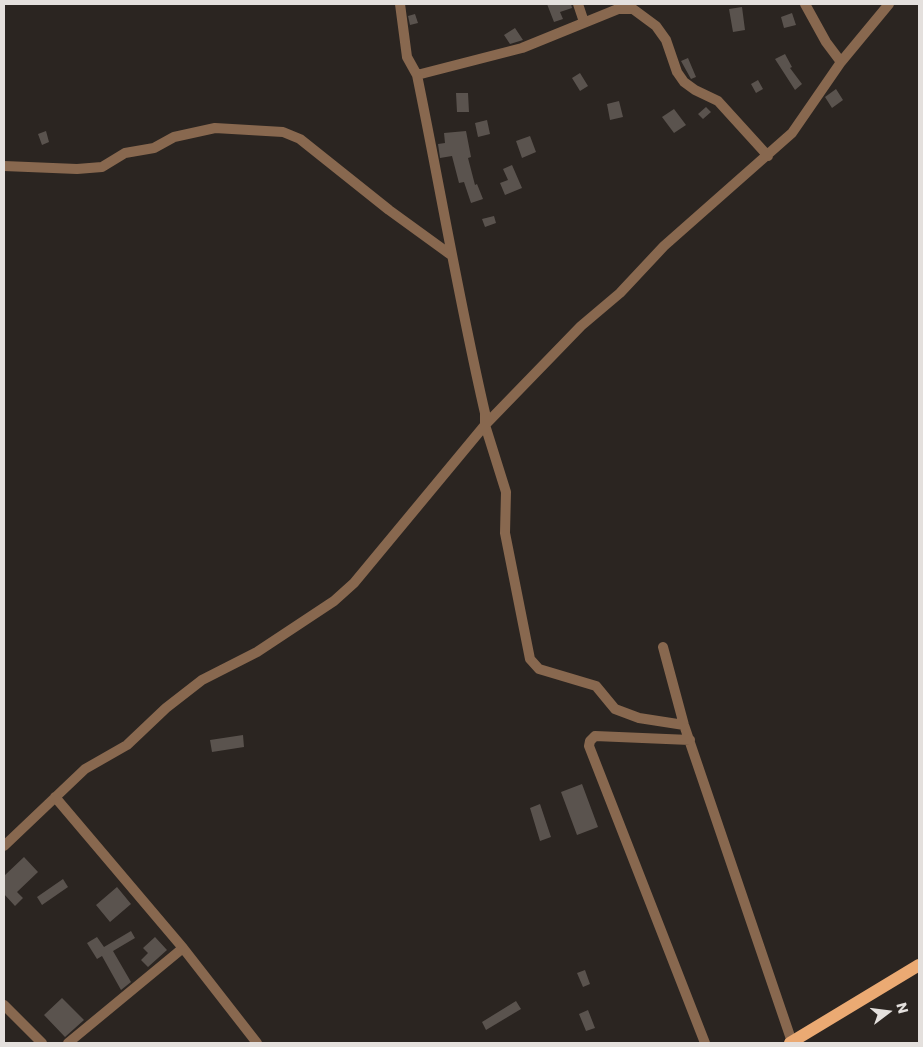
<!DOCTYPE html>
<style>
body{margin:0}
#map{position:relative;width:923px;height:1047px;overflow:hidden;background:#2b2521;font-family:Poppins,sans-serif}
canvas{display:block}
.frame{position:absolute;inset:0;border:5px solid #e4e0dd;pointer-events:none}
.north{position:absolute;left:863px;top:987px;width:50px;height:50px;-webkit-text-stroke:4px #2b2521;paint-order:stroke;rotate:75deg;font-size:14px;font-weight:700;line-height:20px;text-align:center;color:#e4e0dd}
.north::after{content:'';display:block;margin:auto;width:18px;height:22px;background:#e4e0dd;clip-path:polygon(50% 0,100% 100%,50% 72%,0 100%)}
</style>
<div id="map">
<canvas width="923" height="1047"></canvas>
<div class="frame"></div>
<div class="north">N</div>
</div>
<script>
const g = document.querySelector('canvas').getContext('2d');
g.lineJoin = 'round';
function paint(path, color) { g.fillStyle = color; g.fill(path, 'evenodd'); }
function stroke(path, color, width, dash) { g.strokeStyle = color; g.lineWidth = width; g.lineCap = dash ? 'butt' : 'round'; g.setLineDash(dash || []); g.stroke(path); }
const building = new Path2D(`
 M547,4h24l1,4 -12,4 3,7 -9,3z
 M742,7l3,23 -12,2 -4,-23z
 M792,13l4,12 -12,3 -3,-11z
 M415,14l3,9 -8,2 -2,-9z
 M515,28l8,12 -13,4 -6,-9z
 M785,54l7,13 -2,1 12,16 -7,6 -20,-31z
 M688,58l8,19 -5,2 -10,-18z
 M580,73l8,13 -8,5 -8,-13z
 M758,80l5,9 -7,4 -5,-9z
 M836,89l7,11 -11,8 -7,-11z
 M456,93h12l1,19h-12z
 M619,101l4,16 -13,3 -3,-16z
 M706,107l5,5 -8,7 -5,-5z
 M674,109l12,16 -12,8 -12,-16z
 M487,120l3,14 -12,3 -3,-14z
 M46,131l3,11 -7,3 -4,-11z
 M466,131l5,26 -3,1 7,27 2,-1 6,15 -12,4 -7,-21 -5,1 -7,-27 -12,2 -2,-14 7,-1 -1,-10z
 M530,136l6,16 -14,6 -6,-17z
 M512,165l10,23 -17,7 -5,-12 8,-3 -5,-11z
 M494,216l2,7 -11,4 -3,-8z
 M243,735l1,12 -32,5 -2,-12z
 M582,784l16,43 -21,8 -16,-43z
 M540,804l11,33 -11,4 -10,-33z
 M24,857l14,15 -21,20 6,6 -8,8 -11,-12v-18z
 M63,879l5,8 -26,18 -5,-8z
 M117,887l14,17 -21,18 -14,-17z
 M131,931l4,7 -22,13 18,31 -10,8 -19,-34 -5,3 -10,-16 10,-6 7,10z
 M155,937l12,13 -19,17 -7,-7 7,-7 -5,-5z
 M585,970l5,14 -7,3 -6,-14z
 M62,998l22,22 -19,17 -21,-22z
 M516,1001l5,8 -35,21 -4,-8z
 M588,1010l7,18 -9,3 -7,-17z`);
const minor = new Path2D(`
 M400,4l7,53 10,18c23,112 42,226 68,338v12l21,67 -1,41 25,126 9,10 57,17 19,23 24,9 45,7
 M578,4l6,18
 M805,4l21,38 15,20
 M417,75l105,-27 96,-39h15l23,17 10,14 11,32 7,10 11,8 23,11 50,55
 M4,166l73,3 25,-2 23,-14 29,-5 20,-11 41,-9 68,4 17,7 89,71 62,45
 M663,647l21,78 108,317
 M690,740l-95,-4 -5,5 -1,5 116,297
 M55,797l128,151 74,95
 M4,846l81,-77 42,-24 39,-37 36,-28 55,-28 77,-51 20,-18 131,-158 96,-99 39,-33 44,-47 128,-113 49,-71 48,-58
 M4,1005l38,38
 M68,1043l115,-95`);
const primary = new Path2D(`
 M790,1043l129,-78`);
paint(building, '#5a534e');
stroke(minor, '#88684f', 10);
stroke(primary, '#ebaa73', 12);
</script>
